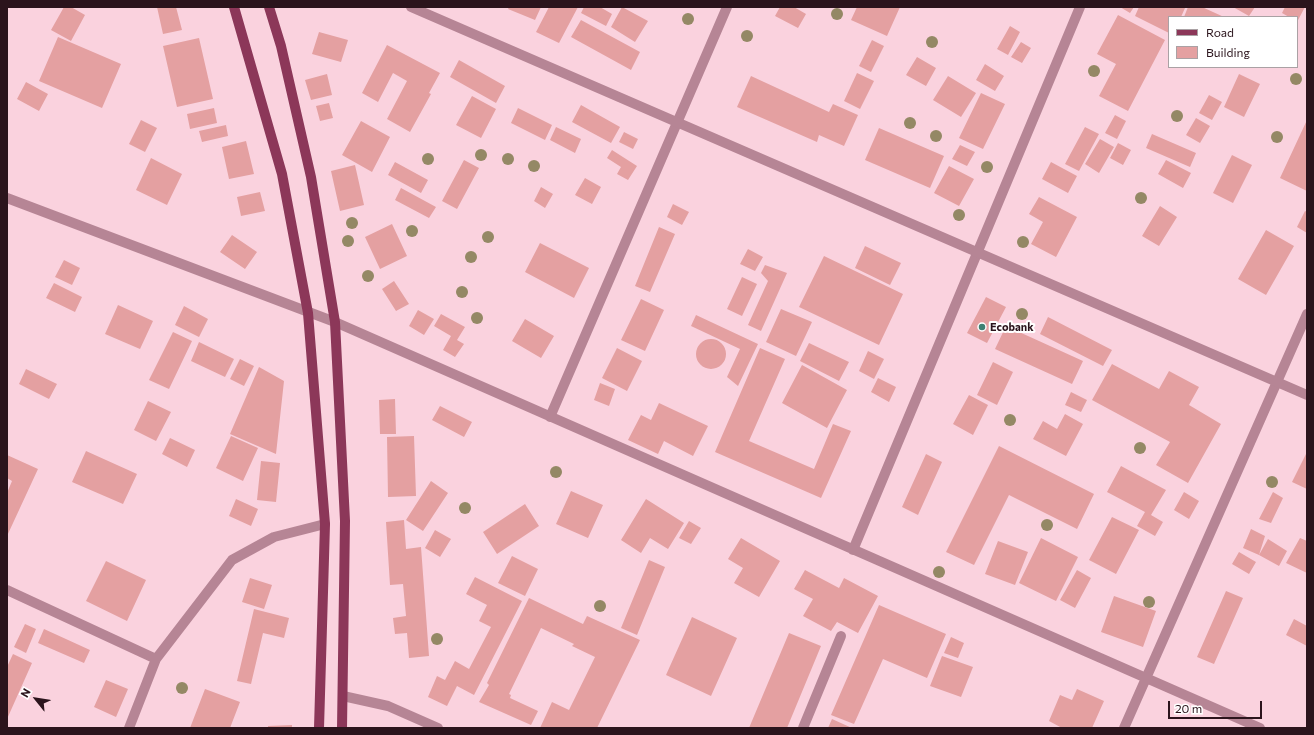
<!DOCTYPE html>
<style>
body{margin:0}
#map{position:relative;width:1314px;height:735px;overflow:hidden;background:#fad2de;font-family:Commissioner,sans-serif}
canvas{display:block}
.frame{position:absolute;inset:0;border:8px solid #2b141c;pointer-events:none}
.legend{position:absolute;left:1168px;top:16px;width:130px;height:52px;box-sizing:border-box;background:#fff;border:1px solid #aaa1a4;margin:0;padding:5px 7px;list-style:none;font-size:12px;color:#2b141c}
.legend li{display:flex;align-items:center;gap:8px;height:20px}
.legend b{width:20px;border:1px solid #aaa1a4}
.north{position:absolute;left:16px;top:679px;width:40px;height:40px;-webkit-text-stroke:3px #fff;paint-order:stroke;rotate:300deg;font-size:11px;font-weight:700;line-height:16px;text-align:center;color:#2b141c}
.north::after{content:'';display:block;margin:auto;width:14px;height:18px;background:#2b141c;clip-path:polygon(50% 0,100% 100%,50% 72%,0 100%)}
.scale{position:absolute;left:1168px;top:701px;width:94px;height:18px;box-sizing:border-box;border:2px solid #2b141c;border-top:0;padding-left:5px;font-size:12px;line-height:14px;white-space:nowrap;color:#2b141c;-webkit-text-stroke:3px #fff;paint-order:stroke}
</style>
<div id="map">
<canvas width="1314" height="735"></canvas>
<div class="frame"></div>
<ul class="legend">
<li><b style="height:5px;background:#8c3759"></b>Road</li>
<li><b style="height:11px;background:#e4a0a1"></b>Building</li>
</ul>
<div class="north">N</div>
<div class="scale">20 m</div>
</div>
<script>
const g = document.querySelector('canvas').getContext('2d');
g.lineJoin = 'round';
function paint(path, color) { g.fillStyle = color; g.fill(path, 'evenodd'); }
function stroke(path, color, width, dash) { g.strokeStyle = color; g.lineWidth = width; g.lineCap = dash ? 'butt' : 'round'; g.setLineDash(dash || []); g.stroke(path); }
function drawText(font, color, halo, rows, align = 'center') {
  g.font = font + ' Commissioner,sans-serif'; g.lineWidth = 4; g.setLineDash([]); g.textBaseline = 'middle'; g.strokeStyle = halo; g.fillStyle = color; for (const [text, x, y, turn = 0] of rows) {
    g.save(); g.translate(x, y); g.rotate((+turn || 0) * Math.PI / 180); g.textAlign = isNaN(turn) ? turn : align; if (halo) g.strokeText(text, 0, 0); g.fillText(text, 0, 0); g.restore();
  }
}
const building = new Path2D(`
 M64,7h7l14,8 -14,26 -20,-11z
 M157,7h19l6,23 -19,4z
 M509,7h32l-6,13 -27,-11z
 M549,7h29l-19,36 -23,-11z
 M584,7h16l12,7 -6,12 -25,-13z
 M622,7l26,14 -13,21 -24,-15z
 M780,7h14l12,7 -8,14 -23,-12z
 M857,7h43l-13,29 -36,-16z
 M1120,7h14l-4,6z
 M1139,7h43l3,1 -4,9h-12v16l-34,-17z
 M1188,7h14l22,10h-40z
 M1233,7h22l-6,9z
 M1285,7h20l-8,15v-5h-8l-7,-4z
 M1118,15l47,25 -37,71 -29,-15 17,-32 -19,-10z
 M581,20l59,32 -9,18 -60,-33z
 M1010,26l10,6 -12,23 -11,-6z
 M319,32l29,8 -7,22 -29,-8z
 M58,37l63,27 -19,44 -63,-27z
 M199,38l14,61 -36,8 -14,-61z
 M872,40l12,6 -13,26 -12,-6z
 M1021,42l10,6 -9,15 -11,-6z
 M387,45l53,28 -11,20 2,1 -21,38 -23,-13 20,-38 -14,-8 -15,29 -16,-9z
 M917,57l19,11 -10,18 -20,-11z
 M459,60l46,26 -9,17 -46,-26z
 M985,64l19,12 -9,15 -19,-11z
 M857,73l17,8 -14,28 -16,-8z
 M327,74l5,21 -21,5 -6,-20z
 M1239,74l21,10 -16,33 -20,-10z
 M751,76l78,36 4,-8 25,11 -14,31 -25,-11 -2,7 -80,-35z
 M948,76l28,17 -15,24 -28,-17z
 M26,82l22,12 -9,17 -22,-12z
 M981,93l24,11 -22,45 -24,-11z
 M1209,95l13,7 -10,18 -13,-7z
 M472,96l24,13 -15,29 -25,-13z
 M329,103l4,15 -13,3 -4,-15z
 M581,105l39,22 -9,16 -39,-21z
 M214,108l3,15 -27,6 -3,-15z
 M518,108l34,17 -7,15 -34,-17z
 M1115,115l11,6 -9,18 -12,-6z
 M1196,118l14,8 -10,17 -14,-8z
 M141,120l16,8 -12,24 -16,-8z
 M1307,120v71l-27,-13z
 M361,121l29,16 -18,35 -30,-17z
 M226,125l2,11 -26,6 -3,-11z
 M556,127l25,12 -6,14 -25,-13z
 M1085,127l14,7 -20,37 -14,-7z
 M879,128l65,28 -14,32 -65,-28z
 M624,132l14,7 -5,10 -14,-7z
 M1152,134l44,19 -6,14 -44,-19z
 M1100,139l14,8 -15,26 -14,-9z
 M246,141l8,33 -25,5 -7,-32z
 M1118,143l13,7 -8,15 -13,-7z
 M960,145l15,7 -8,14 -15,-7z
 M612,150l25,16 -9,14 -11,-6 4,-7 -14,-9z
 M1232,155l20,10 -19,38 -20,-10z
 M151,158l31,16 -15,31 -31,-15z
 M464,160l15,8 -22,41 -15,-8z
 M1166,160l25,13 -8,15 -25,-14z
 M395,162l33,18 -7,13 -33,-18z
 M1051,162l26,14 -9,17 -26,-14z
 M355,165l9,40 -24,6 -9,-40z
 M949,166l25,13 -15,27 -25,-13z
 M585,178l16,9 -9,17 -17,-9z
 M541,187l12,7 -8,14 -11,-7z
 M401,188l35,19 -7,11 -34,-18z
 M260,192l5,19 -24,5 -4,-19z
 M1039,197l38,20 -21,40 -25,-13 12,-22 -14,-8z
 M673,204l16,8 -7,13 -15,-8z
 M1160,206l17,11 -18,29 -17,-10z
 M1305,211l2,1v21l-10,-6z
 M392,224l15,32 -27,13 -15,-32z
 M659,227l16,7 -25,58 -15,-6z
 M1266,230l28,16 -28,49 -28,-16z
 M232,235l25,17 -12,17 -25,-17z
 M540,243l49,25 -15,30 -49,-26z
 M865,246l36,17 -11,22 -35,-17z
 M748,249l15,8 -8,14 -15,-7z
 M824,256l79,38 -24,51 -80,-38z
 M64,260l16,8 -8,17 -17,-8z
 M765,265l22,8 -26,58 -13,-6 20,-44 -7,-8z
 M742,277l15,7 -15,32 -15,-7z
 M394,281l15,23 -13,7 -14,-22z
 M54,283l28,14 -7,15 -29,-14z
 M986,297l20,10 -19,36 -20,-10z
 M641,299l23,11 -19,41 -24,-11z
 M118,305l35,16 -13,28 -35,-15z
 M184,306l24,13 -9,18 -24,-12z
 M781,309l31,13 -16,34 -30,-14z
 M418,310l16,9 -10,16 -15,-9z
 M441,314l24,13 -8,13 7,4 -9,13 -12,-7 8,-14 -17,-10z
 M696,315l62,29 -20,42 -11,-9 13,-28 -49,-23z
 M1048,317l64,33 -9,16 -63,-32z
 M525,319l29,17 -13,22 -29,-17z
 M1006,326l77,35 -11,23 -77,-35z
 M173,332l19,9 -23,48 -20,-9z
 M696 354a15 15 0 1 1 30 0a15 15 0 1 1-30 0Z
 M199,342l35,17 -9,18 -34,-16z
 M809,343l40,19 -10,19 -39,-20z
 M617,348l25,13 -15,30 -25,-13z
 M760,348l25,11 -36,82 65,28 19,-45 18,7 -30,67 -106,-46z
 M868,351l16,8 -10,20 -15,-8z
 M240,359l14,7 -10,20 -14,-7z
 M993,362l20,10 -16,33 -20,-10z
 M1112,364l47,25 10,-18 30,16 -10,18 32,19 -33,59 -32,-18 14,-23 -78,-42z
 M802,365l45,25 -20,38 -45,-25z
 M259,367l25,14 -8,73 -46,-20z
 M26,369l31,15 -8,15 -30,-15z
 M878,378l18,9 -7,15 -18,-10z
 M600,383l15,6 -6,17 -15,-6z
 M1071,392l16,8 -6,12 -16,-7z
 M969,395l19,10 -15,30 -20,-11z
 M395,399l1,35h-16l-1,-34z
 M148,401l23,11 -15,29 -22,-11z
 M659,403l49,23 -15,30 -29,-15 -6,13 -30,-14 13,-25 10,5z
 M440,406l32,16 -8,15 -32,-17z
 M1065,414l18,10 -17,32 -33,-17 10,-18 14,8z
 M231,436l27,12 -15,33 -27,-13z
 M414,436l2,60 -28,1 -1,-60z
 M170,438l25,12 -8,17 -25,-13z
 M999,446l95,48 -17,35 -68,-34 -35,70 -28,-13z
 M86,451l51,23 -14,30 -51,-22z
 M1307,452v37l-15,-7z
 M926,454l16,8 -24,53 -16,-8z
 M7,455l31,14 -31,67v-43l5,-12 -5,-3z
 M261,461l19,2 -4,39 -19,-2z
 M1121,466l45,24 -15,25 12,7 -8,14 -18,-10 8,-14 -38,-20z
 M431,481l17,12 -25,38 -17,-11z
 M571,491l32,14 -15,33 -32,-14z
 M1184,492l15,9 -10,18 -15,-9z
 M1273,492l10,6 -12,25 -12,-4z
 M236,499l22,10 -7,17 -22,-10z
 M646,499l38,24 -16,26 -18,-11 -9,15 -20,-13z
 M525,504l14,22 -42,28 -14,-22z
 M1112,517l27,13 -23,44 -27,-14z
 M404,520l2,29 15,-2 8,109 -20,2 -2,-25 -12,1 -2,-16 13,-2 -3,-32 -13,1 -4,-63z
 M689,521l12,7 -10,16 -12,-6z
 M1251,529l14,7 -6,19 -16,-7z
 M435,530l16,9 -11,18 -15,-9z
 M741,538l39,23 -21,36 -25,-14 9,-15 -15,-9z
 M1041,538l37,19 -22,44 -37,-18z
 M1300,538l7,3v32l-21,-10z
 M1268,539l19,12 -8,15 -20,-11z
 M998,541l30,11 -13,33 -30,-11z
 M1239,552l17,10 -7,12 -17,-10z
 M512,556l26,13 -13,27 -27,-13z
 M649,560l16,7 -28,68 -16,-7z
 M106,561l40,19 -19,41 -41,-20z
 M805,570l34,18 5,-10 34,18 -20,37 -21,-11 -6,9 -28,-15 10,-17 -19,-10z
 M1077,570l14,8 -16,30 -15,-8z
 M475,577l47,24 -48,94 -17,-9 -10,20 -19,-9 9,-21 8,4 10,-19 14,8 22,-42 -12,-6 8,-16 -21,-11z
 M250,578l22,7 -8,24 -22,-7z
 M1226,591l17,7 -29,66 -17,-7z
 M1114,596l42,15 -13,36 -42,-15z
 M529,598l54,26 4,-8 53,24 -43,88h-57l12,-26 17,8 26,-53 -23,-11 2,-2 -33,-16 -32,66 2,1 -1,3 28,13 -7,14 -52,-23 10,-17 -2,-2z
 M879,605l67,29 -19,44 -44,-19 -29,65 -23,-9z
 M254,609l35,9 -5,20 -21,-5 -12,51 -14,-3z
 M692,617l45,21 -26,58 -45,-21z
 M1294,619l13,7v20l-21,-11z
 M25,624l11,5 -10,24 -12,-6z
 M44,629l46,21 -6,13 -46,-20z
 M789,633l32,13 -34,82h-38z
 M951,637l13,6 -6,15 -14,-5z
 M13,654l19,9 -25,56v-52z
 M942,656l31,11 -12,30 -31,-11z
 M106,680l22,9 -12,28 -22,-10z
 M205,689l35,13 -10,26h-40z
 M1077,689l27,12 -12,27h-30l-13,-7 11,-26 12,5z
 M832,719l20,9h-24z
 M292,725v3h-24v-2z`);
const minor = new Path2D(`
 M7,198l328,124 925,406
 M550,417l177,-410
 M853,550l227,-543
 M7,590l149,69
 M343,696l45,10 50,22
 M129,728l27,-69 76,-99 42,-23 51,-13
 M803,728l38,-92
 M1124,728l183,-414`);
const tertiary = new Path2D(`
 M411,7l896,388`);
const primary = new Path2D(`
 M234,7l48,167 26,139 17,211 -6,204
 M269,7l12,39 30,131 24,145 10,199 -3,207`);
const trees = [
 [837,14],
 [688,19],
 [747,36],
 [932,42],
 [1094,71],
 [1296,79],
 [1177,116],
 [910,123],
 [936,136],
 [1277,137],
 [481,155],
 [428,159],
 [508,159],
 [534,166],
 [987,167],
 [1141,198],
 [959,215],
 [352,223],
 [412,231],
 [488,237],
 [348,241],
 [1023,242],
 [471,257],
 [368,276],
 [462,292],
 [1022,314],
 [477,318],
 [1010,420],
 [1140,448],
 [556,472],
 [1272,482],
 [465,508],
 [1047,525],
 [939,572],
 [1149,602],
 [600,606],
 [437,639],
 [182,688]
];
const markers = [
 [982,327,4,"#3f8173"]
];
const poiNames = [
 ["Ecobank",990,327]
];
paint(building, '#e4a0a1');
stroke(minor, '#b68595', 10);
stroke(tertiary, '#b68595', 10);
stroke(primary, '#8c3759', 10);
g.fillStyle = '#948865';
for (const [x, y] of trees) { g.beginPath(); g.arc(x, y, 6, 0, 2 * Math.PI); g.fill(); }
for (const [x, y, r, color] of markers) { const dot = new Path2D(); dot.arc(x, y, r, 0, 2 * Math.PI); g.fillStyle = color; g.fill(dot); stroke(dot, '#fff', 1.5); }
drawText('bold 11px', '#2b141c', '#fff', poiNames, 'left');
</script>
